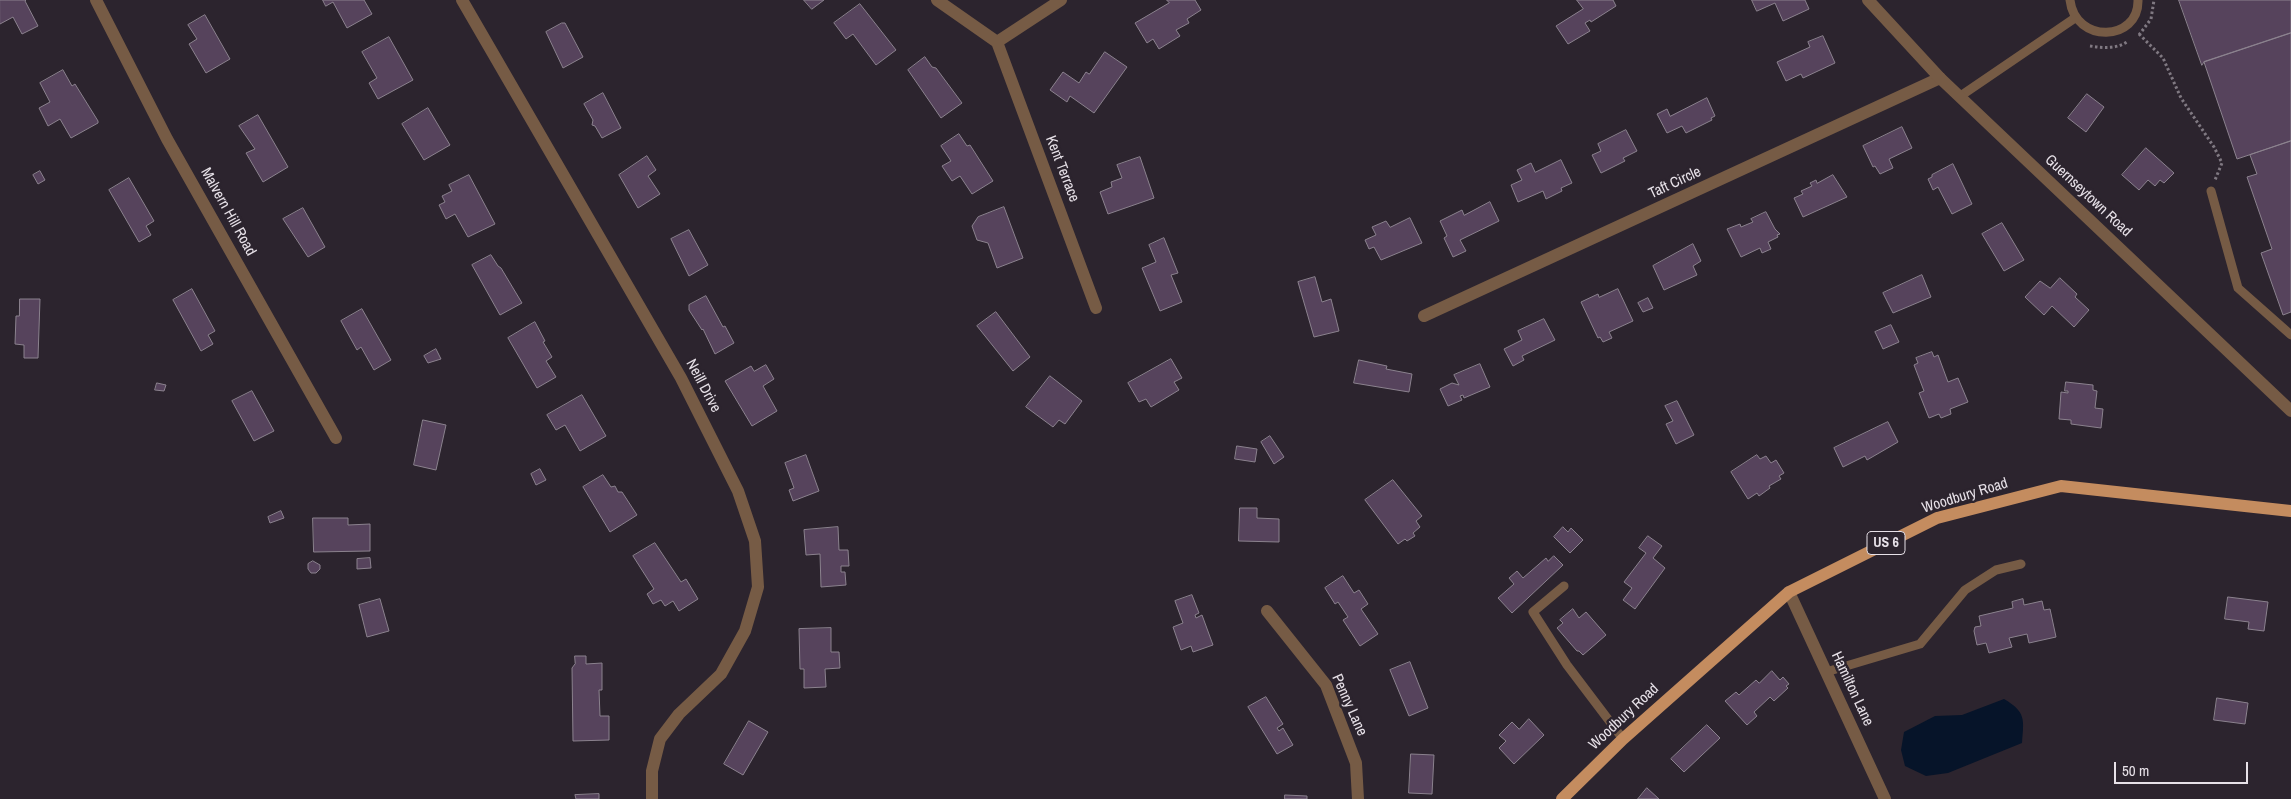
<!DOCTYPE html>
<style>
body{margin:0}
#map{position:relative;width:2291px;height:799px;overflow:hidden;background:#2c242e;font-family:"Archivo Narrow",sans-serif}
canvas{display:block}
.scale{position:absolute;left:2114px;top:762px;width:134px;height:22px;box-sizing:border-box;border:2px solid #e7e1e8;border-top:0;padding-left:6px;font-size:15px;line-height:18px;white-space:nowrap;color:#e7e1e8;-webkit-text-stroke:4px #2c242e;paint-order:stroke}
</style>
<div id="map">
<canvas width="2291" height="799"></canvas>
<div class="scale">50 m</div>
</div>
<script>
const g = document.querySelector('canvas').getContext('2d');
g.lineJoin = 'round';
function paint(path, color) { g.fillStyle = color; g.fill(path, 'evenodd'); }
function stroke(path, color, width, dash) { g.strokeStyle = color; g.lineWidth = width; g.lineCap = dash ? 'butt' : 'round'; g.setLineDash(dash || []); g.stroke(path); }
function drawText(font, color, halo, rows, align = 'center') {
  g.font = font + ' "Archivo Narrow",sans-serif'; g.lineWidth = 5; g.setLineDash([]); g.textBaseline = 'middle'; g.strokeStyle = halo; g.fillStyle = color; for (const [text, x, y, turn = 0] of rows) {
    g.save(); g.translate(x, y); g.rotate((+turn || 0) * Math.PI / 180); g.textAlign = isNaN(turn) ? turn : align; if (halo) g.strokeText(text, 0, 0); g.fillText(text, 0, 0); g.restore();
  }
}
const water = new Path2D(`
 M2004,699c22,13 20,20 18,44l-74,30 -22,3 -21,-10 -4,-16 3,-18 31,-16 27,-1z`);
const building = new Path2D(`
 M0,0h26l-1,1 13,25 -16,8 -9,-17 -13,7z
 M323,0h41l8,14 -25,14 -14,-26 -7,4z
 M804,0h20l-12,9z
 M1167,0h28l6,10 -14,9 2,4 -13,7 4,6 -21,13 -6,-10 -6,4 -12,-20 34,-20z
 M1577,0h36l3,6 -25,16 -1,-2 -5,3 5,8 -22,13 -12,-18 27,-17z
 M1752,0h53l4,9 -26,12 -8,-18 -18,8z
 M2179,0h112v33l-87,29 -2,3z
 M860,4l36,46 -20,15 -23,-31 -7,5 -12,-16z
 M205,15l25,44 -24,14 -17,-29 8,-5 -9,-14z
 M562,23h3l18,34 -20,11 -17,-36z
 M2291,33v108l-54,18 -33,-97z
 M1823,36l12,27 -32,15 -2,-4 -15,7 -9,-19 33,-15 -2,-5z
 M389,37l24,43 -35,19 -9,-16 8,-5 -15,-26z
 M1105,52l22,15 -33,46 -24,-17 -3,6 -17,-12 13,-18 16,11 7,-11 3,2z
 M925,57l7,10 4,1 26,35 -21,15 -33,-48z
 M63,70l9,16 3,-2 23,37v2l-27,15 -11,-19 -12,7 -9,-18 11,-6 -10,-19z
 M603,93l18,35 -19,10 -7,-12 -3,-1 1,-5 -9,-16z
 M2087,94l17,13 -18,25 -18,-14z
 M1707,98l8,18 -4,2 1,2 -26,13 -4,-7 -15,7 -10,-19 10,-5 3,7z
 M428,108l22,37 -26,15 -22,-36z
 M258,115l30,52 -25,15 -17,-29 9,-4 -16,-23z
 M1902,127l10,21 -23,11 4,9 -13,6 -5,-8 -2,1 -10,-21z
 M1626,130l11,21 -14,7 2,3 -24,12 -9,-18 9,-4 -3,-7z
 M959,134l8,12 3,-1 23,36 -21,13 -12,-18 -8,5 -10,-15 9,-5 -10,-15z
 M2291,141v171l-8,3 -22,-62 11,-4 -25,-72 10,-3 -7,-19z
 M2146,148l28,25 -10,10 -4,-3 -5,6 -7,-6 -9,10 -17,-15z
 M647,156l9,14 -8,6 12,18 -22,14 -19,-33z
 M1140,157l14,41 -46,16 -8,-22 12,-5 -1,-5 11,-4 -5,-13z
 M1561,160l11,23 -11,5 1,3 -16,8 -3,-8 -25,11 -7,-17 11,-5 -5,-10 14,-7 4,9z
 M1953,164l19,40 -20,10 -14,-27 -5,3 -5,-11 4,-2v-2z
 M40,171l5,9 -7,4 -5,-9z
 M469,175l26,49 -27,13 -13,-23 -9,5 -7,-14 6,-3 -3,-6 10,-5 -3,-6z
 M1833,175l14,22 -44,20 -9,-19 9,-4 -2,-3 11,-5 -2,-3 6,-3 1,3z
 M129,178l25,43 -8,5 5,9 -12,7 -30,-52z
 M1490,202l9,19 -39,19 6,11 -13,6 -9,-19 3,-2 -7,-15 22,-11 2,5z
 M1004,207l19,51 -26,10 -9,-25 -11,-3 -5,-14 6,-9z
 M303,208l22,39 -17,10 -25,-38z
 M1766,212l9,17 5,5 -3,1 1,2 -10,5 3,7 -9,4 -2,-5 -19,9 -14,-28 13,-5 1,3 12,-5 -2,-3z
 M1410,218l12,25 -41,17 -7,-13 -5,2 -4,-9 11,-5 -4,-8 14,-6 4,6z
 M2002,223l22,37 -20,11 -22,-37z
 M689,230l19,35 -19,11 -18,-37z
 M1164,238l14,35 -7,2 11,27 -22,9 -18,-43 14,-6 -7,-17z
 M1693,244l8,17 -8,5 4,9 -33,15 -11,-24z
 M491,255l7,11 3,2 21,35 -22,12 -28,-50z
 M1922,275l9,22 -38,16 -10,-20z
 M1315,277l7,25 9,-3 8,32 -25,6 -16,-55z
 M2060,278l17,16 -2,3 14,13 -15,17 -22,-21 -8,9 -19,-18 15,-16 10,7z
 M192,289l23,42 -7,4 5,9 -12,7 -28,-51z
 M1618,289l15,32 -24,11 3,6 -9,4 -3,-5 -2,1 -17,-36 17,-8 1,3z
 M706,296l17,31 2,-1 9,17 -19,11 -12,-25 -1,1 -13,-20v-5z
 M1648,298l5,10 -10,4 -5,-9z
 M20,299h20l-2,59h-14v-13l-9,-1 1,-28h3z
 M362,309l29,51 -17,10 -13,-23 -4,3 -16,-29z
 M996,312l34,45 -17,14 -36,-45z
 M1544,319l11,21 -33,16 2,4 -11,6 -9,-17 18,-9 -4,-9z
 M535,322l10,19 -2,1 9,15 -6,4 10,16 -19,11 -29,-50z
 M1891,325l8,17 -16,7 -8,-17z
 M436,349l5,10 -13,4 -4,-7z
 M1932,352l2,5 4,-2 10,27 10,-4 10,24 -18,7 1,5 -10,4 -2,-4 -10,4 -10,-25 5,-2 -10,-26 4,-2 -2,-5z
 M1171,359l11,19 -8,4 5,8 -28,17 -5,-8 -7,3 -11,-19z
 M1359,360l28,6 -1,3 26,5 -3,18 -55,-9z
 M1480,364l10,23 -26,11 -1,-3 -3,1 2,4 -14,6 -8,-17 12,-6 7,2 -5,-10z
 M766,365l8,14 -11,7 14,25 -25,15 -27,-45 26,-15 3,5z
 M1050,376l32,25 -17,23 -6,-4 -6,7 -27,-20z
 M2066,382l27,3v5l4,1 -2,17 8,1 -2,19 -30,-4v-4l-12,-1 2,-27 7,1v-2h-3z
 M157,383l9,2 -2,6 -9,-1z
 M252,391l22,40 -20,10 -22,-40z
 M582,395l24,41 -26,15 -15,-26 -9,5 -9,-15z
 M1677,401l17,34 -18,9 -10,-20 7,-3 -8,-15z
 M423,420l23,5 -10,45 -22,-5z
 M1888,422l10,20 -31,18 -2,-4 -22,11 -9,-19z
 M1270,436l14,21 -10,7 -13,-22z
 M1237,446l20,3 -2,13 -20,-3z
 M806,455l13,36 -26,10 -4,-11 5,-2 -9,-25z
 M1757,455l3,4 6,-3 5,7 5,-3 8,13 -5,3 2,3 -12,7 1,2 -11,8 -2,-3 -9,6 -17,-27z
 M540,469l6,11 -10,5 -5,-11z
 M603,475l8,12 4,-1 3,6h4l15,23 -27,17 -27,-45z
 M1393,480l29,36 -6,5 4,6 -7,6 2,3 -8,5 -2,-2 -7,5 -33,-44z
 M1240,508h17v10l22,1v23l-40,-1z
 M281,511l3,7 -14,5 -2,-6z
 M313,518h35v7l22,-1v27l-56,1z
 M838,527l1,23h9l1,16h-8v6h4l1,13 -25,2 -1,-33 -14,1 -2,-25z
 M1563,527l5,5 3,-4 12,12 -13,13 -16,-16z
 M1648,536l14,10 -9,12 12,10 -30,41 -12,-9 9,-12 -8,-6 22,-29 -7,-5z
 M655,543l26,39 5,-3 12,20 -19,12 -6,-10 -8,5 -4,-6 -8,4 -6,-10 7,-5 -21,-33z
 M1554,556l9,9 -51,48 -14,-15 16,-14 -5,-6 8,-7 6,7 23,-20 2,3z
 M370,558l1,10 -14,1v-10z
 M313,561l7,4v4l-4,4h-5l-3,-4v-5z
 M1343,576l11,17 5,-3 9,14 -7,5 17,25 -18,12 -17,-26 5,-3 -10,-15 -3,2 -10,-16z
 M1192,595l7,18 -4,2 1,3 6,-3 11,30 -20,7 -2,-6 -10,4 -8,-23 10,-4 -8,-22z
 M2228,597l40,5 -4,29 -16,-2 1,-7 -24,-3z
 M380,599l9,32 -22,6 -8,-32z
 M2023,599l1,6 18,-4 2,9 6,-1 6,28 -27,6 -2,-9 -18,4 3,9 -23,6 -3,-10 -9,2 -3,-14 1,-4 6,-1 -2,-10 34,-8 -1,-6z
 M1573,609l6,9 7,-6 20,23 -23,20 -4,-4h-2l-20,-23 6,-5 -3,-3z
 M831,628v24h8l1,16 -15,1 1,18 -22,1v-19h-4l-1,-40z
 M575,656h11v8l16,-1v27h-3l1,26h9v24l-36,1 -1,-73 3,-4z
 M1410,662l18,46 -19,8 -19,-46z
 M1772,671l8,9 3,-3 6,7 -3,2 2,2 -14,13 -4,-4 -16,15 3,4 -10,9 -22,-24 11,-9 3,3 17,-15 3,3z
 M1266,697l17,27 -6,4 2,3 4,-3 10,17 -16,9 -29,-47z
 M2217,698l31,5 -3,21 -31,-4z
 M1529,719l15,16 -30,29 -15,-16 7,-7 -7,-6 13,-13 7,7z
 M749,721l19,11 -25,43 -19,-11z
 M1707,725l13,13 -36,34 -13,-13z
 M1411,754l23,1 -2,39 -23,-1z
 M1647,788l12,11h-21z
 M599,794v5h-23l-1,-4z
 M1285,795l22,1v3h-22z`);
const path = new Path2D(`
 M2139,34l24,24 18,40 33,49 8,16 -7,17
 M2139,35l12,-16 3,-19
 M2090,46c13,2 26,3 37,-4`);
const service = new Path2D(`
 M2070,0c5,44 69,42 68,0
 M1959,97l116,-79
 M2211,191l27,97 53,47
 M1564,586l-31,26 34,53 56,74
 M1826,672l94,-28 45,-54 31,-20 25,-6`);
const minor = new Path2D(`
 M96,0l71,139 169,299
 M462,0l219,378 57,113 17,50 3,46 -13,44 -24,43 -42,40 -19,25 -8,32v28
 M937,0l60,42 64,-42
 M997,42l99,266
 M1424,316l516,-238
 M1789,592l96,207
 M1267,611l59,74 30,78 2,36`);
const tertiary = new Path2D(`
 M1868,0l72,78 351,333`);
const primary = new Path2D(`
 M1562,799l61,-60 166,-147 148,-74 124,-32 230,25`);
const shields = [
 [1886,543,38]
];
const shieldNames = [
 ["US 6",1886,543]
];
const streetNames = [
 ["Kent Terrace",1062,169,69],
 ["Taft Circle",1675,183,-25],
 ["Guernseytown Road",2088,196,43],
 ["Malvern Hill Road",228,212,61],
 ["Neill Drive",703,386,62],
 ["Woodbury Road",1965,496,-17],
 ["Hamilton Lane",1852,689,65],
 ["Penny Lane",1349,705,66],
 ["Woodbury Road",1624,717,-43]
];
paint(water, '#061429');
paint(building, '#56435c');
stroke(building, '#8b828e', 1);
stroke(path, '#807982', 3, [2.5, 2.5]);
stroke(service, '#765b45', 9);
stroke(minor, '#765b45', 12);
stroke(tertiary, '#765b45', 12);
stroke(primary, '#c48c5f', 12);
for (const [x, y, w] of shields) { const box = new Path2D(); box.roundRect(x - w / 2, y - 11.5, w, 23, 4); g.fillStyle = '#2c242e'; g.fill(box); stroke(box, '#e7e1e8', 1); }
drawText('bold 14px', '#e7e1e8', null, shieldNames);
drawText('15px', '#e7e1e8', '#2c242e', streetNames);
</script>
